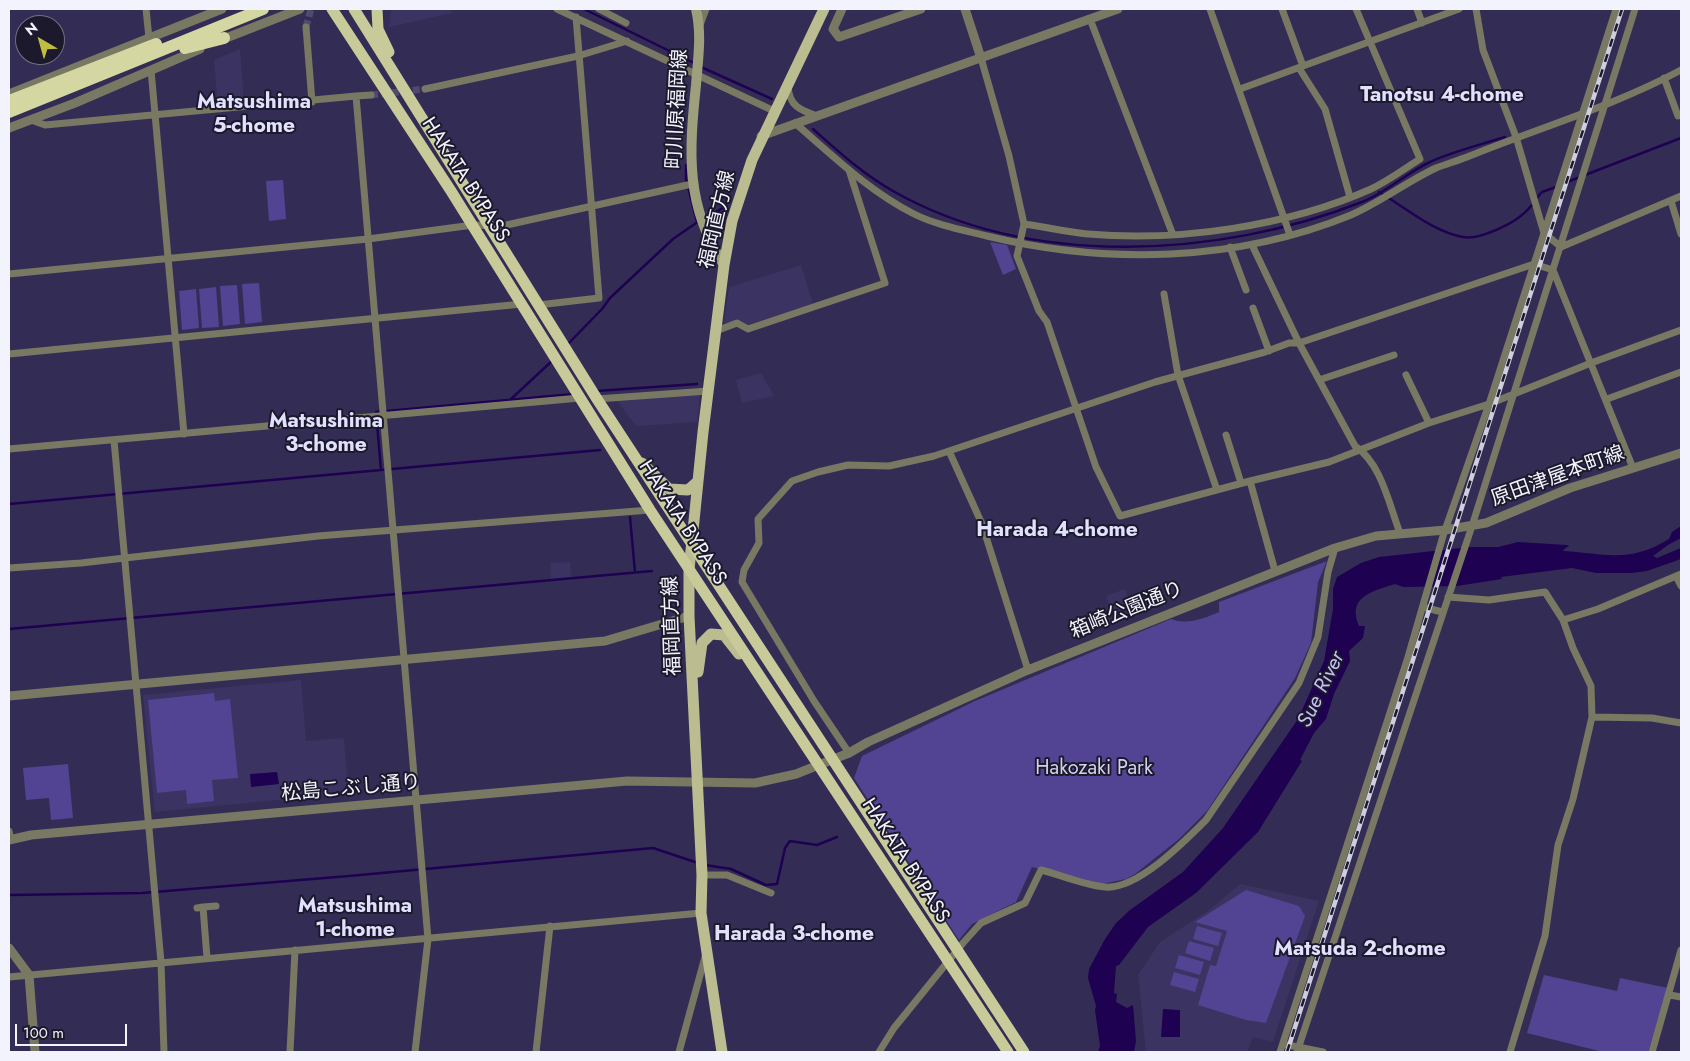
<!DOCTYPE html>
<meta charset="utf-8">
<style>
body{margin:0}
#map{position:relative;width:1690px;height:1061px;overflow:hidden;background:#332d55;font-family:Jost,sans-serif}
canvas{display:block}
.frame{position:absolute;inset:0;border:10px solid #f3f3fd;pointer-events:none}
.north{position:absolute;left:15px;top:15px;width:50px;height:50px;box-sizing:border-box;background:#1b192b;border:1px solid #71707f;border-radius:50%;rotate:322deg;font-size:14px;font-weight:700;line-height:20px;text-align:center;color:#f3f3fd}
.north::after{content:'';display:block;margin:auto;width:18px;height:22px;background:#bfbe41;clip-path:polygon(50% 0,100% 100%,50% 72%,0 100%)}
.scale{position:absolute;left:15px;top:1024px;width:112px;height:22px;box-sizing:border-box;border:2px solid #f3f3fd;border-top:0;padding-left:6px;font-size:15px;line-height:18px;white-space:nowrap;color:#f3f3fd;-webkit-text-stroke:4px #1b192b;paint-order:stroke}
</style>
<div id="map">
<canvas width="1690" height="1061"></canvas>
<div class="frame"></div>
<div class="north">N</div>
<div class="scale">100 m</div>
</div>
<script>
const g = document.querySelector('canvas').getContext('2d');
g.lineJoin = 'round';
function paint(path, color) { g.fillStyle = color; g.fill(path, 'evenodd'); }
function stroke(path, color, width, dash) { g.strokeStyle = color; g.lineWidth = width; g.lineCap = dash ? 'butt' : 'round'; g.setLineDash(dash || []); g.stroke(path); }
function drawText(font, color, halo, rows, align = 'center') {
  g.font = font + ' Jost,"Noto Sans JP",sans-serif'; g.lineWidth = 4; g.setLineDash([]); g.textBaseline = 'middle'; g.strokeStyle = halo; g.fillStyle = color; for (const [text, x, y, turn = 0] of rows) {
    g.save(); g.translate(x, y); g.rotate((+turn || 0) * Math.PI / 180); g.textAlign = isNaN(turn) ? turn : align; if (halo) g.strokeText(text, 0, 0); g.fillText(text, 0, 0); g.restore();
  }
}
const built = new Path2D(`
 M391,9h60l1,4 -63,14z
 M240,49l4,55 -26,2 -4,-46z
 M801,265l12,39 -64,21 -12,-4 -13,2 5,-36z
 M761,373l13,23 -32,7 -6,-23z
 M700,394l-3,28 -61,4 -20,-27z
 M570,562l1,15 -20,2 -1,-16z
 M1125,589l8,23 -18,8 -9,-24z
 M301,680l5,61 38,-3 4,55 -193,19 -12,-117z
 M1240,884l79,17 -46,141 -20,-5 -6,15h-101l-8,-77 22,-33 48,-31z`);
const green = new Path2D(`
 M283,180l3,39 -17,2 -3,-40z
 M990,242l17,3 9,24 -13,6z
 M259,283l3,39 -17,2 -3,-40z
 M237,285l3,39 -17,2 -3,-40z
 M216,287l3,40 -17,1 -3,-39z
 M196,289l3,39 -17,2 -3,-39z
 M1327,561l-9,21 -7,61 -16,35 -88,133 -28,28 -44,35 -9,5 -24,5 -70,-17 -16,35 -44,22 -13,16 -105,-162 8,-22 113,-55 196,-82c16,6 32,0 48,-7v-10z
 M214,693l1,8 15,-2 8,79 -26,2 2,21 -27,3 -1,-14 -29,3 -9,-93z
 M68,764l5,54 -22,2 -2,-22 -23,2 -3,-32z
 M1246,890l53,16 6,10 -39,107 -20,-3 -48,-15 12,-40 6,1 11,-35 -32,-9z
 M1197,926l25,7 -4,13 -25,-7z
 M1189,941l25,7 -4,13 -25,-8z
 M1179,955l25,7 -4,13 -25,-7z
 M1174,972l25,7 -4,13 -25,-7z
 M1544,975l73,16 3,-13 48,10 -20,64h-45l-76,-19z`);
const water = new Path2D(`
 M1681,526v12l-13,7 -15,11 4,2 24,-10v11l-34,12 -15,2h-36l-24,-5 -71,9 1,2 -45,7 -54,1 -8,-3c-21,7 -49,12 -36,42h6l-2,12 -14,13 1,10 -16,33 -8,25 -12,14 -14,27 2,1 -44,71 -62,61 -48,34 -29,38 -3,1 -2,27 3,1 -1,8 11,6 6,-3 3,36 -2,11h-36l2,-6 -5,-36 1,-4 -8,-28 1,-9 16,-30 11,-16 14,-13 53,-38 40,-44 75,-109 26,-58 9,-52v-20l4,-12 24,-14 18,-6 91,-10h28l20,-5 49,3 2,1 -6,4 1,1c43,3 66,12 105,-12l3,-7z
 M277,772l2,12 -28,3 -1,-13z
 M1163,1009l17,1v27h-19z`);
const stream = new Path2D(`
 M584,9l112,55
 M701,67l71,32
 M813,129c26,23 51,46 80,62 137,78 326,67 469,11 24,-9 44,-29 68,-40 24,-11 50,-17 75,-25
 M686,165v14l11,43
 M1585,175l96,-37
 M1562,184l18,-7
 M1379,192c26,15 54,40 84,45 11,2 23,-3 33,-7 16,-7 26,-13 37,-26
 M1536,199l6,-7 14,-5
 M704,219l22,-13
 M567,345l35,-36 8,-11 63,-59 26,-18
 M596,391l101,-7
 M511,399l42,-39
 M381,470l-5,-58 197,-18
 M9,504l591,-54
 M630,517l5,55
 M9,629l643,-58
 M705,865l26,4 35,16 11,-1 8,-36 5,-7 27,4 20,-8
 M9,895l133,-2 207,-17 304,-28 45,15`);
const minorTunnel = new Path2D(`
 M306,27l5,-18
 M371,95l54,-6`);
const minor = new Path2D(`
 M146,9l3,29
 M557,9l217,102
 M599,9l27,14
 M1210,9l80,226
 M1282,9l21,57
 M1417,9l5,14
 M1476,9l7,41 33,87 28,96 17,14
 M1090,19l83,216
 M700,25l6,-16
 M306,27l6,75
 M981,58l28,98 15,68 -7,32 22,55 8,11 49,145 24,49 130,-35 79,-19 100,-39 60,-19 102,-41 90,-33
 M1299,68l26,41 25,88
 M151,70l33,364
 M1664,78l14,38 3,-1
 M788,86c1,20 12,24 29,30
 M425,89l153,-33 49,-15
 M1240,89l219,-80
 M356,96l15,-1
 M31,120l14,5 311,-29 72,843 -13,113
 M795,123c38,33 74,68 119,91 22,11 49,16 73,22 120,29 249,26 364,-21 30,-13 55,-33 85,-47 10,-4 21,-7 31,-11 71,-29 147,-51 214,-87
 M1671,201l10,33
 M1024,224c22,3 43,8 64,10 92,8 200,-8 283,-45 17,-8 33,-20 49,-30l-64,-150
 M1252,245l47,98 56,103c27,18 34,59 45,87
 M1230,247l16,43
 M1561,247l120,-51
 M1553,270l80,198
 M9,274l359,-35 105,-14 29,1 190,-42
 M1164,294l14,81 39,115
 M538,305l61,-7 -23,-281
 M1253,308l16,43
 M716,331l21,-8 11,6 137,-46 -36,-113
 M9,354l513,-50
 M1406,375l23,48
 M1319,380l75,-25
 M597,399l111,-8
 M1607,399l74,-27
 M1226,435l15,48
 M114,440l47,522 3,90
 M9,449l571,-51
 M949,451l33,73 46,146
 M1250,481l25,90
 M9,568l72,-5 237,-27 332,-26
 M1676,576l5,10
 M1448,597l41,3 56,-8 18,28 10,28 18,38 1,31 -19,82 -15,46 -13,91 -35,116
 M1423,607l19,5
 M1563,620l35,-11 83,-35
 M1592,717l60,1 29,5
 M849,753l-35,-52 -72,-119 2,-12 15,-27 -1,-24 34,-38 26,-9 30,-7 41,1 45,-10 221,-74 110,-30 24,-9h10l235,-79 19,6
 M9,831l2,9
 M702,875h25l44,18
 M203,907l13,-1
 M197,908l6,-1 4,51
 M9,977l692,-64
 M1670,995l11,2
 M1283,1044l40,8
 M290,1052l5,-102
 M536,1052l14,-126
 M679,1052l26,-95
 M879,1052l15,-24 69,-85 18,-20 44,-20 16,-33c20,5 43,15 64,17 32,3 79,-45 101,-67l93,-137 19,-46 10,-65 7,-24
 M1280,1052l128,-395 35,-121 46,-132 127,-395
 M1297,1052l175,-526 163,-517
 M1652,1052l29,-102`);
const tertiary = new Path2D(`
 M842,9l-9,20 6,8 82,-28
 M965,9l16,49
 M221,40l79,-31
 M9,94l213,-85
 M9,128l66,-25 125,-54
 M761,136l357,-127
 M9,696l596,-55 84,-25
 M9,840l22,-5 596,-54 128,2 41,-9 53,-21 19,-11 160,-72 307,-122 41,-12 69,-6 41,-7 84,-35 111,-35
 M9,948l20,27 6,77`);
const secondary = new Path2D(`
 M696,9c6,25 2,50 0,76 -7,67 -11,121 28,180`);
const primary = new Path2D(`
 M642,463l27,26 19,1 9,-8
 M698,672l4,-29 9,-9 13,1 15,19
 M722,1052l-21,-139 1,-38 -13,-259v-46l14,-138 21,-167 8,-44 20,-61 72,-151`);
const trunk = new Path2D(`
 M332,9l119,182 199,319 358,542
 M354,9l243,390 427,653
 M377,9l1,20 11,23`);
const motorway = new Path2D(`
 M185,48l39,-10
 M9,101l147,-57
 M9,112l254,-103`);
const rail = new Path2D(`
 M1287,1052l335,-1043`);
const streetNames = [
 ["町川原福岡線",678,109,-87],
 ["HAKATA BYPASS",465,180,57],
 ["福岡直方線",718,220,-77],
 ["原田津屋本町線",1558,477,-20],
 ["HAKATA BYPASS",682,523,57],
 ["箱崎公園通り",1127,611,-22],
 ["福岡直方線",673,626,-92],
 ["松島こぶし通り",351,789,-5],
 ["HAKATA BYPASS",905,861,57]
];
const parkNames = [
 ["Hakozaki Park",1094,769]
];
const neighbourhoodNames = [
 ["Tanotsu 4-chome",1442,96],
 ["Matsushima",254,103],
 ["5-chome",254,127],
 ["Matsushima",326,422],
 ["3-chome",326,446],
 ["Harada 4-chome",1057,531],
 ["Matsushima",355,907],
 ["1-chome",355,931],
 ["Harada 3-chome",794,935],
 ["Matsuda 2-chome",1360,950]
];
const waterNames = [
 ["Sue River",1322,690,-64]
];
paint(built, '#3b3362');
paint(green, '#524393');
paint(water, '#1f0152');
stroke(stream, '#1f0152', 2.5);
stroke(minorTunnel, '#504b6e', 7, [7, 3.5]);
stroke(minor, '#787863', 7);
stroke(tertiary, '#787863', 9);
stroke(secondary, '#9e9f7d', 10);
stroke(primary, '#bbbc90', 11);
stroke(trunk, '#c8ca99', 11);
stroke(motorway, '#d5d7a2', 12);
stroke(rail, '#cfcede', 4.5);
stroke(rail, '#1b192b', 2.5, [8]);
drawText('20px', '#f3f3fd', '#1b192b', streetNames);
drawText('20px', '#d2d0ec', '#1b192b', parkNames);
drawText('bold 21px', '#e2e0ff', '#1b192b', neighbourhoodNames);
drawText('italic 21px', '#c4bff5', '#1b192b', waterNames);
</script>
